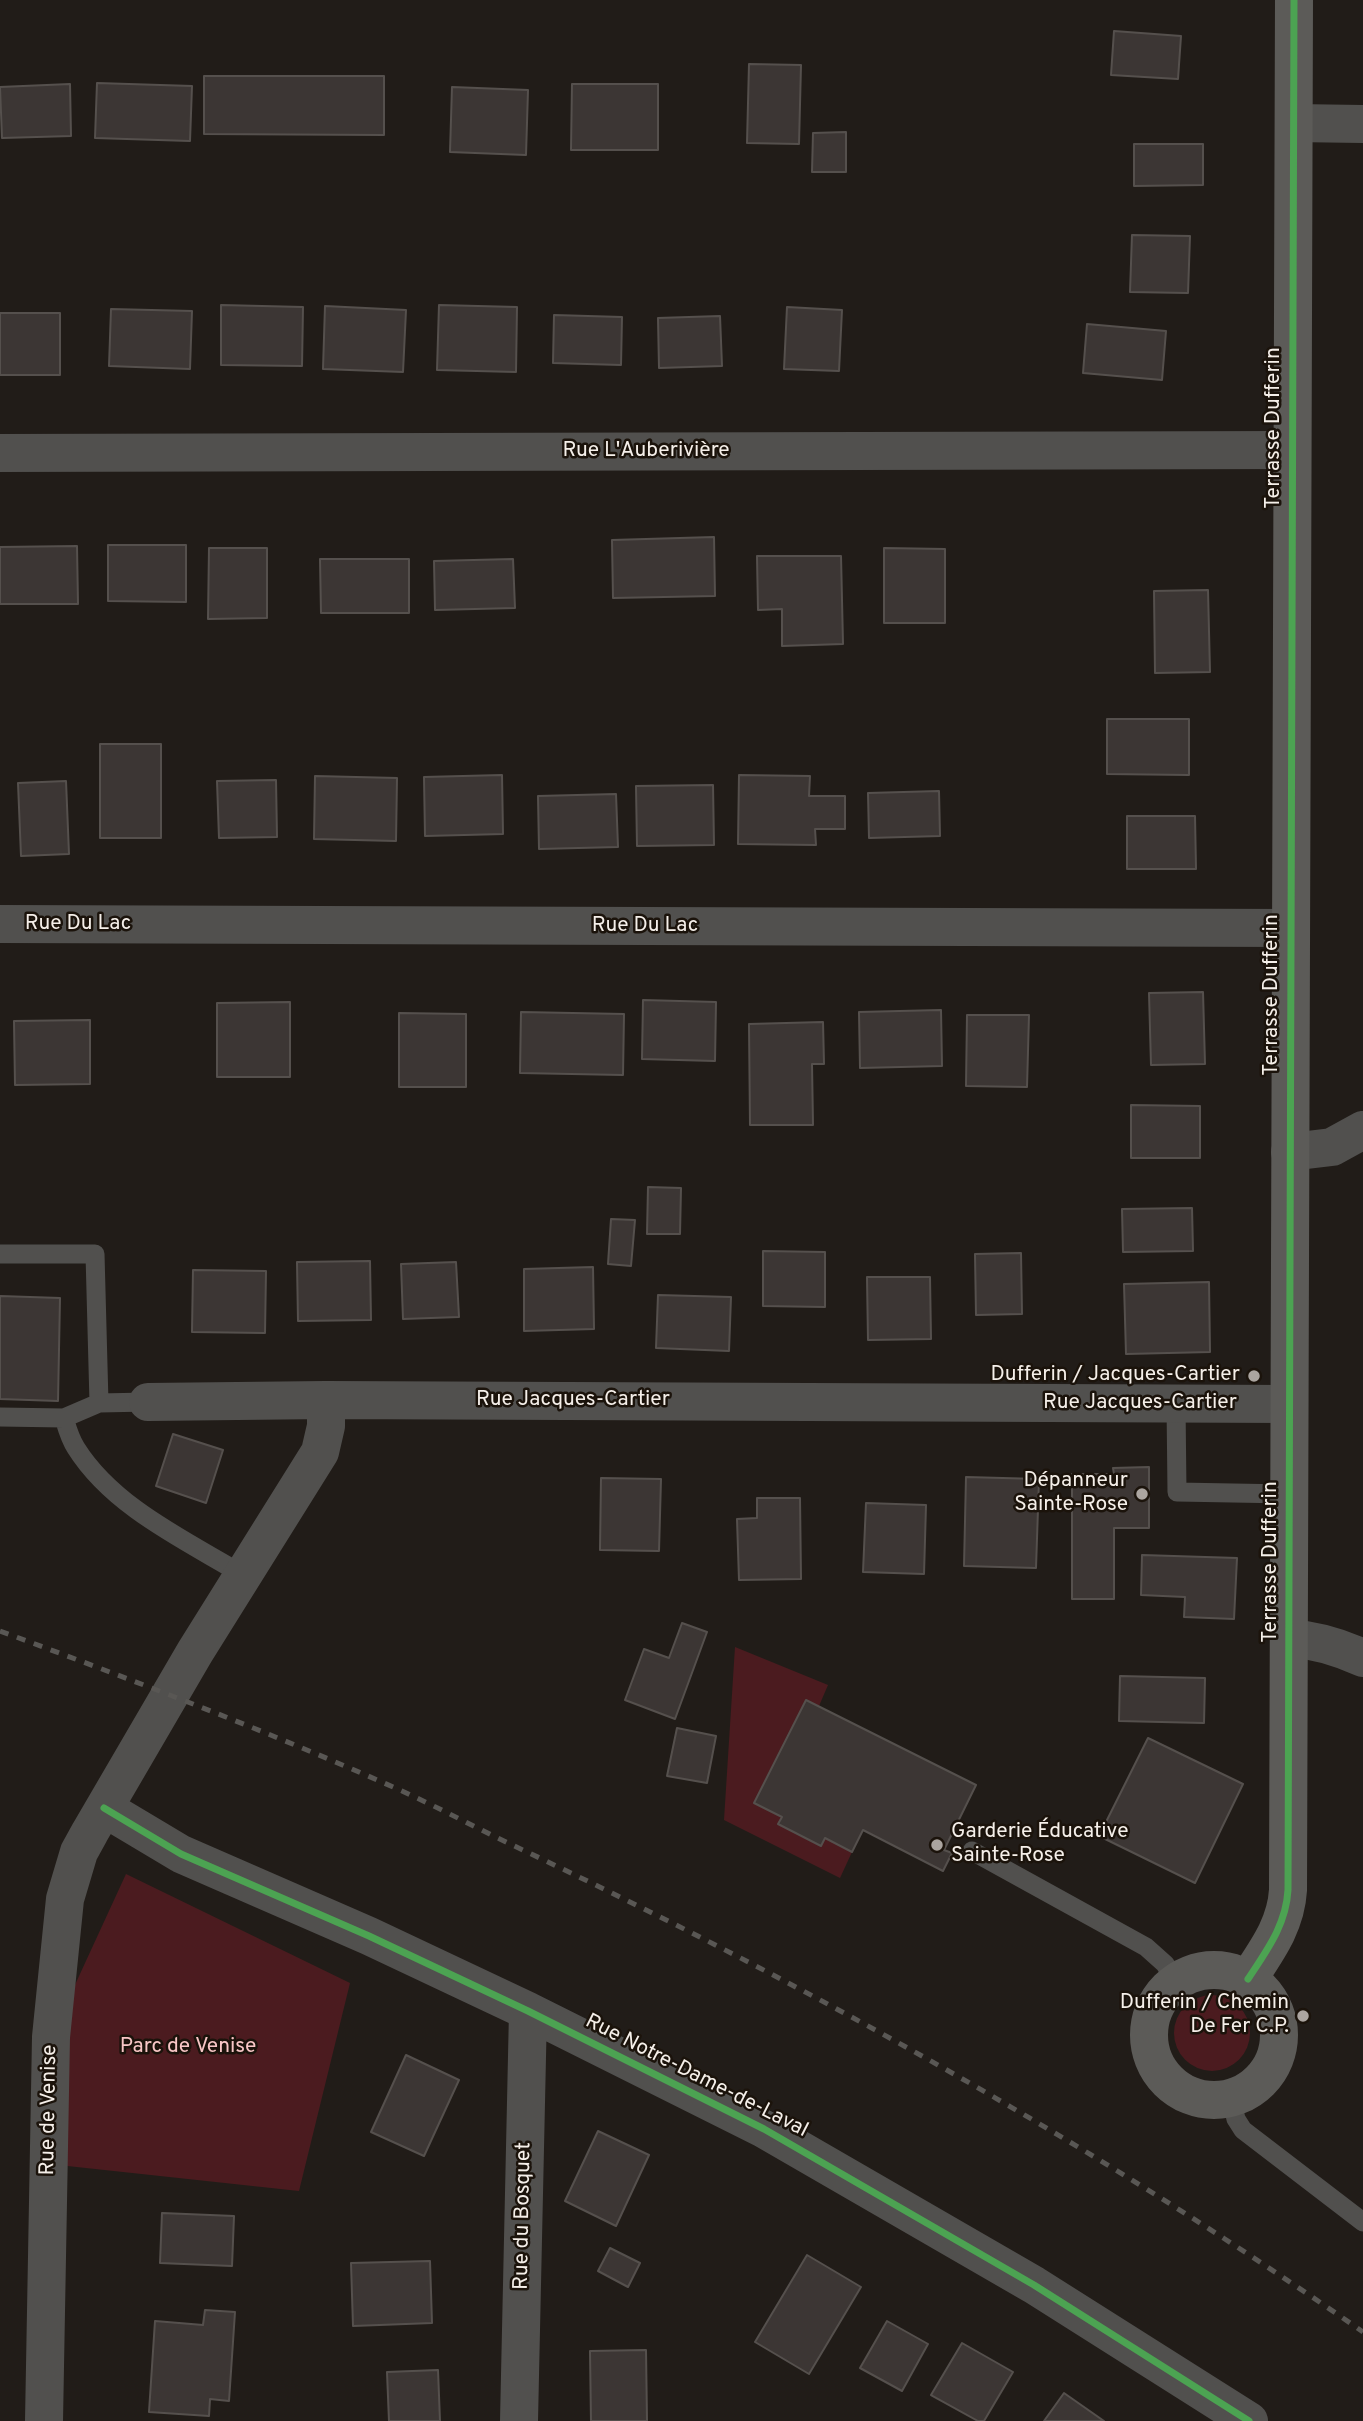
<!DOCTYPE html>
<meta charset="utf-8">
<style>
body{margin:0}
canvas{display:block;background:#211c18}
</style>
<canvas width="1363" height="2421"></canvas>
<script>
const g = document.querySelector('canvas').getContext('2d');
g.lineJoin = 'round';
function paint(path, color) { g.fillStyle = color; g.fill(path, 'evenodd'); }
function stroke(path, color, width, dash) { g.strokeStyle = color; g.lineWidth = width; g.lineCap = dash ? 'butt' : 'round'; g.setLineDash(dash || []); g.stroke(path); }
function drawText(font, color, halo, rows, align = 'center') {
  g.font = font + ' Overpass,sans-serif'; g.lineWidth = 5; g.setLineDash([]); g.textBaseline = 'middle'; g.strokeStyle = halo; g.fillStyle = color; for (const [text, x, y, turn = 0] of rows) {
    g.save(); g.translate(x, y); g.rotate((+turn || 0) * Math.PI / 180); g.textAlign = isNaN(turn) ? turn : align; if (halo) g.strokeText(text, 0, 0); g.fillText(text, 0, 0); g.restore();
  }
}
const green = new Path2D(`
 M735,1647l93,38 -9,21 -13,-6 -51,103 27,14 -4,7 43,22 4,-8 27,14 -12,26 -116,-58z
 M126,1874l224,109 -51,208 -250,-27 2,-127z
 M1174 2033a38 38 0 1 1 76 0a38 38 0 1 1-76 0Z`);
const building = new Path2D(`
 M1114,31l67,5 -3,43 -67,-4z
 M749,64l52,1 -2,79 -52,-1z
 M204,76h180v59l-180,-1z
 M97,83l95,3 -2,55 -95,-3z
 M70,84l1,52 -69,2 -2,-51z
 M572,84h86v66h-87z
 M452,87l76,3 -2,65 -76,-3z
 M846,132v40h-34l1,-39z
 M1134,144h69v41l-69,1z
 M1132,235l58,1 -2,57 -58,-1z
 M221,305l82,2 -1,59 -81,-1z
 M439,305l78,2 -1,65 -79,-2z
 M325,306l81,4 -3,62 -80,-3z
 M787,307l55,3 -3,61 -55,-2z
 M111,309l81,2 -2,58 -81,-3z
 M0,313h60v62h-60z
 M554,315l68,2 -1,48 -68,-2z
 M720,316l2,50 -63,2 -1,-50z
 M1087,324l79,7 -4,49 -79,-7z
 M714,537l1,59 -102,2 -1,-58z
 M108,545h78v57l-78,-1z
 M77,546l1,58h-78v-57z
 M209,548h58v70l-59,1z
 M884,548l61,1v74h-61z
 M757,556h84l2,88 -61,2v-37l-24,1z
 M320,559h89v54h-88z
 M513,559l2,49 -80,2 -1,-49z
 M1208,590l2,82 -55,1 -1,-82z
 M1107,719h82v56l-82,-1z
 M100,744h61v94h-61z
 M502,775l1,59 -78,2 -1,-59z
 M739,775l71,1 -1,20h36v33h-30l1,16 -78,-1z
 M315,776l82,2 -1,63 -82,-2z
 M276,780l1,57 -58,1 -2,-57z
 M66,781l3,73 -48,2 -3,-73z
 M713,785l1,60 -77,1 -1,-60z
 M939,791l1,45 -71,2 -1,-45z
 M616,794l2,53 -79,2 -1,-53z
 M1127,816h68l1,53h-69z
 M1203,992l2,72 -54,1 -2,-72z
 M643,1000l73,2 -1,59 -73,-2z
 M290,1002v75h-73v-74z
 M941,1010l1,56 -82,2 -1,-56z
 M521,1012l103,2 -1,61 -103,-2z
 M399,1013l67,1v73h-67z
 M967,1015h62l-2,72 -61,-1z
 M90,1020v64l-75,1 -1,-64z
 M823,1022l1,42h-12l1,61h-63l-1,-101z
 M1131,1105l69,1v52h-69z
 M648,1187l33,1 -1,46h-33z
 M1192,1208l1,43 -70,1 -1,-43z
 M611,1219l24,1 -4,46 -23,-2z
 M763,1251l62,1v55l-62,-1z
 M1021,1253l1,61 -46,1 -1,-61z
 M370,1261l1,59 -73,1 -1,-59z
 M456,1262l3,55 -56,2 -2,-55z
 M593,1267l1,62 -70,2v-62z
 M193,1270l73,1 -1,62 -73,-1z
 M867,1277h63l1,62 -63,1z
 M1209,1282l1,70 -84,2 -2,-70z
 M658,1295l73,2 -2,54 -73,-3z
 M0,1296l60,2 -2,103 -58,-2z
 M173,1434l50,16 -17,53 -50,-17z
 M1149,1467v61h-35v71h-42v-125h42l-1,-6z
 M966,1477l73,2 -3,89 -72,-2z
 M601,1478l60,1 -2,72 -59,-1z
 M757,1498h43l1,81 -62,1 -2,-61 20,-1z
 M866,1503l60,2 -2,69 -61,-2z
 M1142,1555l95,3 -3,61 -50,-2 1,-20 -44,-2z
 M682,1623l25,9 -32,87 -50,-19 19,-51 25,9z
 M1120,1676l85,2 -1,45 -85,-2z
 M806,1700l170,85 -32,65 8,3 -9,18 -80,-41 -11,22 -27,-14 -4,8 -43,-22 4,-7 -28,-14z
 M677,1728l39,8 -9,47 -40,-7z
 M1148,1738l95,46 -48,99 -96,-47z
 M406,2055l53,25 -35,76 -53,-24z
 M598,2131l51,24 -33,71 -51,-25z
 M162,2213l72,3 -2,50 -72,-3z
 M610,2248l30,15 -12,24 -30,-16z
 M807,2255l54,32 -52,87 -54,-32z
 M430,2261l2,62 -79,3 -2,-63z
 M205,2310l30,2 -6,89 -19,-2 -1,17 -60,-4 6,-91 48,4z
 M887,2321l41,23 -26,47 -42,-23z
 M962,2343l51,29 -29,49h-6l-47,-26z
 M646,2350l1,71h-56l-1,-70z
 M438,2370l2,51h-51l-2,-49z
 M1064,2393l40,28h-60z`);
const lane = new Path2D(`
 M0,1254h95l4,149
 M1176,1404l1,88 112,2
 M0,1417l64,1 35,-15 49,-1
 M64,1418c3,10 6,21 12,30 37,59 109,92 167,127
 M972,1851l174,96 19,17 11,18
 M1231,2098l5,21 7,11 120,92`);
const street = new Path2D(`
 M1294,123l69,1
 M0,453l1292,-3
 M0,924l1291,4
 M1290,1152l42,-5 31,-17
 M148,1402l178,-2 963,4
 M1289,1638c26,2 50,9 74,20
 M104,1808l77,46 188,82 159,75 236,118 270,156 215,136
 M44,2421l7,-384 14,-138 14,-47 11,-20 105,-180 125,-200 6,-26v-26
 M519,2421l9,-410`);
const secondary = new Path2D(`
 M1149 2035a65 65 0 1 1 130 0a65 65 0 1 1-130 0Z
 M1248,1979c19,-29 38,-54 40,-89l6,-1890`);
const rail = new Path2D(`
 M0,1631c135,50 270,101 402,160 35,16 69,34 104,51 299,141 586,301 857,490`);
const cycleway = new Path2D(`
 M104,1808l77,46 188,82 159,75 236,118 270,156 215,136
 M1248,1979c19,-29 38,-54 40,-89l6,-1890`);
const markers = [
 [1254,1376,7,"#aba5a0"],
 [1142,1494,7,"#aba5a0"],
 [937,1845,7,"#aba5a0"],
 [1303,2016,7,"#aba5a0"]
];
const streetNames = [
 ["Terrasse Dufferin",1275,428,-90],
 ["Rue L'Auberivière",646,452],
 ["Rue Du Lac",78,925],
 ["Rue Du Lac",645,927],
 ["Terrasse Dufferin",1273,995,-90],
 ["Rue Jacques-Cartier",573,1401],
 ["Rue Jacques-Cartier",1140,1404],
 ["Terrasse Dufferin",1272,1562,-90],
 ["Rue Notre-Dame-de-Laval",696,2077,27],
 ["Rue de Venise",50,2110,-89],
 ["Rue du Bosquet",524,2216,-89]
];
const poiNames = [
 ["Dufferin / Jacques-Cartier",1240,1376],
 ["Dépanneur",1128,1482],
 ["Sainte-Rose",1128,1506],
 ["Garderie Éducative",951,1833,"left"],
 ["Sainte-Rose",951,1857,"left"],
 ["Dufferin / Chemin",1289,2004],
 ["De Fer C.P.",1289,2028]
];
const parkNames = [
 ["Parc de Venise",188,2048]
];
paint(green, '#4b1b1f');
paint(building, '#3c3634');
stroke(building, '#55504d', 2);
stroke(lane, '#51504e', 19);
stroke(street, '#51504e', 38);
stroke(secondary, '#5c5b58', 38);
stroke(rail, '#595754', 5, [9, 9]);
stroke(cycleway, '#4ca352', 7);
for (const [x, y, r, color] of markers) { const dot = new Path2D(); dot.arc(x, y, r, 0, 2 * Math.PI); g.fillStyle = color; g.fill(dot); stroke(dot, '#1b130b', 2.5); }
drawText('21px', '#f5efe9', '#1b130b', streetNames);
drawText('21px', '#f5efe9', '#1b130b', poiNames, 'right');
drawText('21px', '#f8c6c6', '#1b130b', parkNames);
</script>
